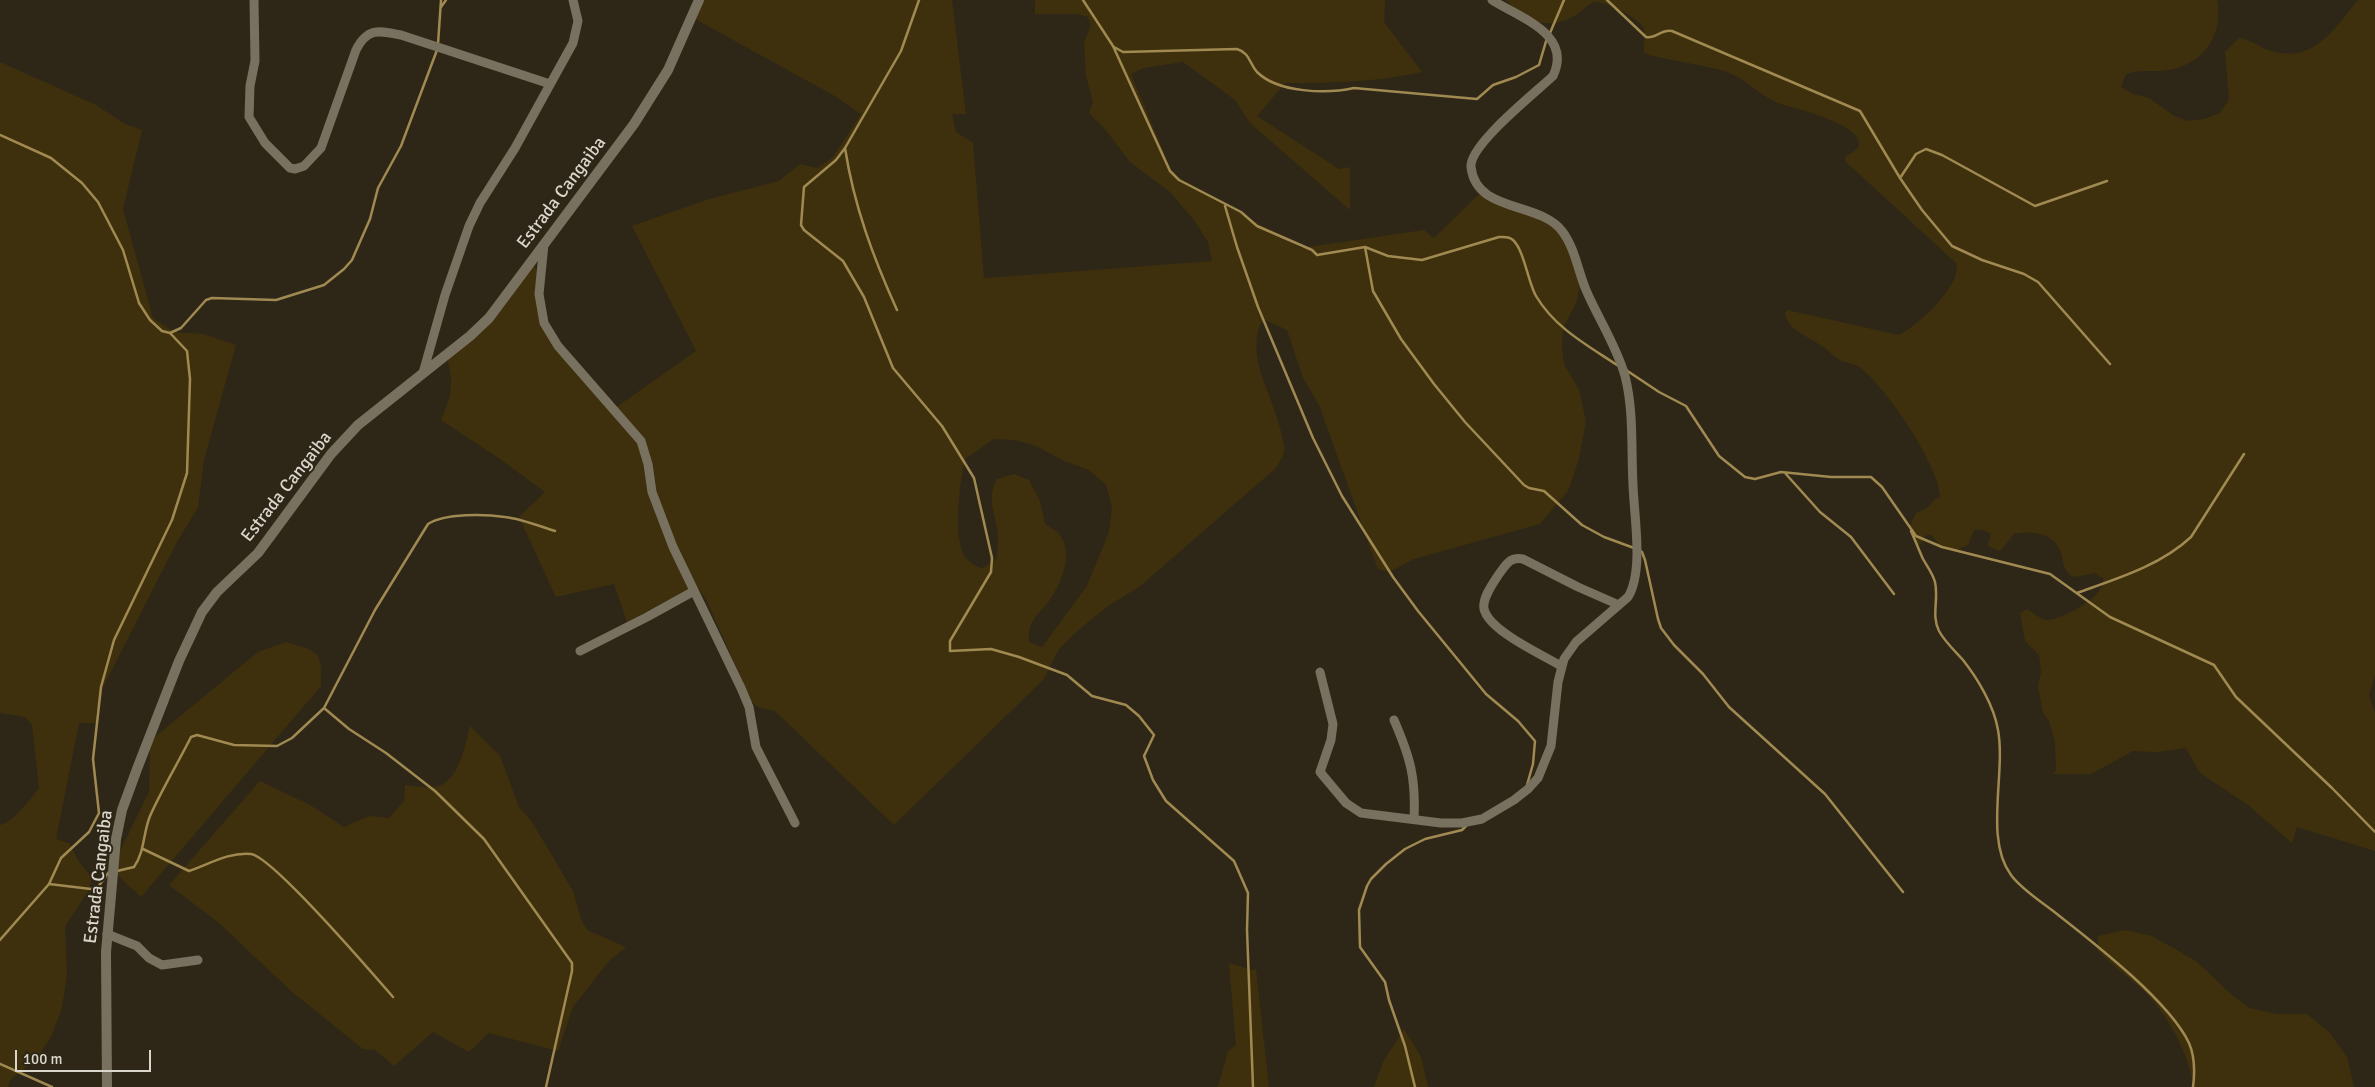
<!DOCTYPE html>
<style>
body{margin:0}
#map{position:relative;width:2375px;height:1087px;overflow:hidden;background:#2e2717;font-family:Signika,sans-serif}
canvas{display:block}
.scale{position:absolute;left:15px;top:1050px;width:136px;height:22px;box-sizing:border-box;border:2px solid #dad6cc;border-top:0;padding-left:6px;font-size:15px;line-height:18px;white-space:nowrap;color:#dad6cc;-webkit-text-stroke:4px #2e2717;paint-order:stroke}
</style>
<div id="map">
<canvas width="2375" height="1087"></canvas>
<div class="scale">100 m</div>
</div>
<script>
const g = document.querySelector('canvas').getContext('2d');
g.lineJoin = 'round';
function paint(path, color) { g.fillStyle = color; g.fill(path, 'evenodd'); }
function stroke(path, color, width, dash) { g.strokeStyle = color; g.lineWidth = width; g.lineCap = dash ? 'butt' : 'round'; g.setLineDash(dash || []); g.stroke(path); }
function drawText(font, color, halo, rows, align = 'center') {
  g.font = font + ' Signika,sans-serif'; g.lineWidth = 4; g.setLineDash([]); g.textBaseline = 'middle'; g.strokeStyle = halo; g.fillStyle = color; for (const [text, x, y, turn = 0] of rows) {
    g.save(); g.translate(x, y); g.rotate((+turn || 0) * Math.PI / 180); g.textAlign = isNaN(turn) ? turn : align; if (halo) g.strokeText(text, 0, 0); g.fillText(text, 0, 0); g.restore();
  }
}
const green = new Path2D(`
 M701,0h251l14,114h-14l4,18 17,11 11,135h3l225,-17 -4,-19 -14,-22 -24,-28 -40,-30 -25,-33 -16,-16 4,-11 -7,-26 -2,-34 7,-17 -3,-8 -10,-3h-43v-14h350l-1,22 38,50c-45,10 -92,11 -137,11l-28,33 82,53 11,-2v43l-100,-87 -15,-23 -52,-38 -39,6 -13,6 42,101 128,73 123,-18 10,8 46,-45 73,32 11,12 10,22 6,28 -4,16 -13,25 -1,19 2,17 15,26 7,31 -7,38 -11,32 -28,33 -126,35 -25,13 -11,-3 -59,-164 -16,-27 -16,-48 -24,-11c-20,35 11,78 18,113 1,6 4,14 3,20 -1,5 -6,12 -9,17l-136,118 -31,19 -26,21 -23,22 -16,31 -149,145 -119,-114 -17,-4 -6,-5 -46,-103 -10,-14 -69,37 -13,-38 -58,13 -37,-80 26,-25 -48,-35 -56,-37c11,-25 13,-36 6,-63l85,-96 5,10 2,24 11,37 65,76 81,-57 -64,-125 77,-27 70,-18 21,-17 18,4 15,-11 28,-43 -28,-19 -138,-76zM994,439l21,1 21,6 28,15 25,9 17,15 6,22 -3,25 -22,54 -45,61 -13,-5c-2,-26 14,-29 24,-47 10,-17 21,-45 5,-62 -3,-4 -9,-6 -13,-9l-5,-23 -11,-21 -15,-6 -17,5c-12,21 0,37 1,58 0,7 -1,14 -1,21l-15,11c-5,-3 -12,-6 -16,-11 -14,-16 -6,-79 -1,-99z
 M1506,0h711c8,40 -20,71 -61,71 -12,0 -17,-1 -30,3l-5,13 12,7 16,4 24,17 14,6 17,-2 16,-6 9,-14 -4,-47 14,-14c13,2 20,9 32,13 43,13 64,-23 87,-51h17v675l-6,21 6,17v138l-78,-24 -5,16 -44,-38 -48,-32 -14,-25 -29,4 -24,-1 -42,23h-38l3,-3 -1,-30 -6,-20 -6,-8 -5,-27 3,-14 -2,-17 -14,-14 -5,-28 7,-4c6,3 15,12 21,11 15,-1 59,-24 55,-42l-8,-5 -21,4c-11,-6 -10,-13 -13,-24 -6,-20 -30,-23 -47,-19l-14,17 -11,-4 -1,-3 3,-10c-6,-4 -10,-5 -17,-4l-6,15 -13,6 -11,-2 -14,-15 -5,2 -4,8 -3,1 -9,-17 7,-15 10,-4 9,-10 5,-1c1,-30 -55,-113 -81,-131 -6,-4 -14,-4 -21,-8 -6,-4 -11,-10 -18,-14 -13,-10 -31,-13 -35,-32l2,-3 112,25c18,-9 64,-50 57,-72l-110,-101 -1,-5c4,-4 13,-6 14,-13 1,-20 -61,-35 -75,-39 -24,-7 -39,-29 -63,-35 -24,-6 -48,-9 -72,-15l-5,-3c-1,-6 2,-16 0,-23 -3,-10 -38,-28 -49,-27 -6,1 -13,9 -19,13 -28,16 -49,7 -70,-15z
 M0,62l96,43 29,19 17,6 -19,79 30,109 21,14 29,2 33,11 -32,115 -6,47 -21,35 -75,147 -6,24 1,10h-18l-23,116 13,4 10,19 13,16 -3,12 -24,36 2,49 -5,33 -11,29 -14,21 -27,22 -2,7h-8v-262c13,-2 31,-27 39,-37l-7,-63 -7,-8 -25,-4z
 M286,642c33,10 36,8 35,44l-180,211 -26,-24 2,-16 32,-65 1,-51 108,-89z
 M470,726l30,30 19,51 13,15 41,69 8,28 6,11 39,17 -18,15 -35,45 -15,44 -69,-18 -20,19 -36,-20 -39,34 -19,-16 -12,-1 -72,-58 -72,-68 -50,-38 91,-104 50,24 34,22 25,-11 20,2 15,-17 1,-16c9,1 19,3 28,2 26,-2 32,-41 37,-61z
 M2125,930l27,6 44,25 35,33 18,14 28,6h30l22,18 18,25 7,30h-161c-2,-31 -28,-77 -51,-98 -15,-13 -30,-24 -44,-38v-15z
 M1229,963l23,7 4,-1 13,118h-54l3,-1 10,-35 8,-6z
 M1404,1029l17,28 7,30h-54l9,-25z`);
const stream = new Path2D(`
 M919,0l-18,51 -56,97 -9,12 -32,27 -3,38 3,5 39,31 21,36 29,71 49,58 32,52 18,80 -1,14 -41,69v10l41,-2 28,8 48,18 25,21 34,9 13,11 15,19 -10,21 9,24 13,21 68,60 14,32 -1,37 6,157
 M1083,0l30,46 57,125 9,9 62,32 16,14 55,24 5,5 48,-8 23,9 34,4 77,-23c5,0 10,-1 14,3 11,10 15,42 23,56 19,32 51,49 81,69
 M1607,0l39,37c10,2 15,-8 26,-6l188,80 40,67 22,32 30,36 30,14 42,14 14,8 72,82
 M441,7l5,-7
 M1550,33l14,-33
 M438,44l3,-44
 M1114,47l9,5 114,-3c13,4 12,14 20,23 21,21 70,22 97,16l123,11 16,-14 23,-8 23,-12 8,-27
 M0,135l51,23 31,25 16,19 25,48 16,53 11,17 12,11 8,2 17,18 3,28 -3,94 -15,47 -58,120 -13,47 -8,72 6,54 -10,19 -28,26 -12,26 -49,56
 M845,148c9,58 28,109 52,162
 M1900,178l16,-24 10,-5 16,6 93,51 72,-25
 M1225,206l12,41 21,60 55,131 29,58 51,81 25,34 68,83 32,27 17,20 -2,23 -6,21
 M1365,247l8,44 28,48 33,45 31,38 59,63 5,3 15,3 38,34 22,12 30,11
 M170,333l11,-5 25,-28 6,-2 64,2 48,-15 20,-16 8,-9 18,-41 8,-31 23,-42 36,-96
 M1626,370l33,22 27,14 33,50 26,21 10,2 26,-7 50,5h40l11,10 34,49 26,11 108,27 60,43 104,48 22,32 96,91 43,44
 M1785,473l35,39 31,25 43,57
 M1911,531c4,9 8,19 12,28 4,7 10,15 12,23 4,17 -4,33 4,49 6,11 16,20 24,29 15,19 31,46 35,70 8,44 -14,108 13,145 11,15 31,27 46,39 37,29 112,87 132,129 6,14 6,29 4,44
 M1639,550l3,2 3,8 13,59 3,9 13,17 29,29 26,33 96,87 78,98
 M2077,593c39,-14 83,-27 114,-56l53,-83
 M324,708l25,21 37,24 49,38 49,48 88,124v8l-26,116
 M143,849l46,22c21,-7 39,-19 62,-17 22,3 121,119 142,143
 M117,871l17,-4c11,-16 9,-34 16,-51 12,-27 28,-53 41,-79l6,-2 37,10 43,1 15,-8 32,-30 51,-98 53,-86c17,-11 57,-10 77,-7 17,2 34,9 50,14
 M49,884l42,5 7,-2 11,-15
 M0,1064l52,23
 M1415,1087l-10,-41 -16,-46 -4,-18 -25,-35 -1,-37 8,-24 4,-7 15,-15 19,-15 20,-10 37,-9 4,-4`);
const minor = new Path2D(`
 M254,0l1,61 -5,25 -1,31 16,26 25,25 5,1 9,-3 17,-18 35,-98c11,-22 22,-20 45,-15l149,49
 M544,244l-5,50 5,29 14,23 83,95 7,23 4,28 21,55 68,141 8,19 7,40 39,76
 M423,373l22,-78 24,-69 11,-23 35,-55 58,-105 5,-22 -5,-21
 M580,651l67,-34 47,-26
 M1561,666c-18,-11 -72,-35 -77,-57 -2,-11 9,-26 15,-35 7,-9 11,-18 24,-15l55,28 41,18
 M1320,672l13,52 -2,16 -11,32 26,31 15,10 80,10h21l20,-4 32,-19 14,-11 10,-11 13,-32 7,-64 6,-23 12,-17 52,-45c16,-26 6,-81 5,-112 -2,-36 1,-74 -8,-109 -8,-29 -27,-58 -39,-86 -8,-19 -11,-42 -24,-59 -23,-30 -86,-18 -91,-64 -2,-22 64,-74 82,-91 20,-42 -33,-58 -61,-76
 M1394,720c16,37 22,57 20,99
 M107,934l30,12 12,12 13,7 36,-5`);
const tertiary = new Path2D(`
 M107,1087l-1,-135 10,-113 6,-29 15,-41 42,-108 23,-49 15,-20 41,-39 73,-99 27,-29 112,-89 19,-18 145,-194 34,-54 31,-70`);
const streetNames = [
 ["Estrada Cangaiba",562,193,-53],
 ["Estrada Cangaiba",287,487,-52],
 ["Estrada Cangaiba",99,877,-83]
];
paint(green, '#3e300d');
stroke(stream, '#a08a52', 2.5);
stroke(minor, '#79715f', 9);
stroke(tertiary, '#79715f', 10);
drawText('18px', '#dad6cc', '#2e2717', streetNames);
</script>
